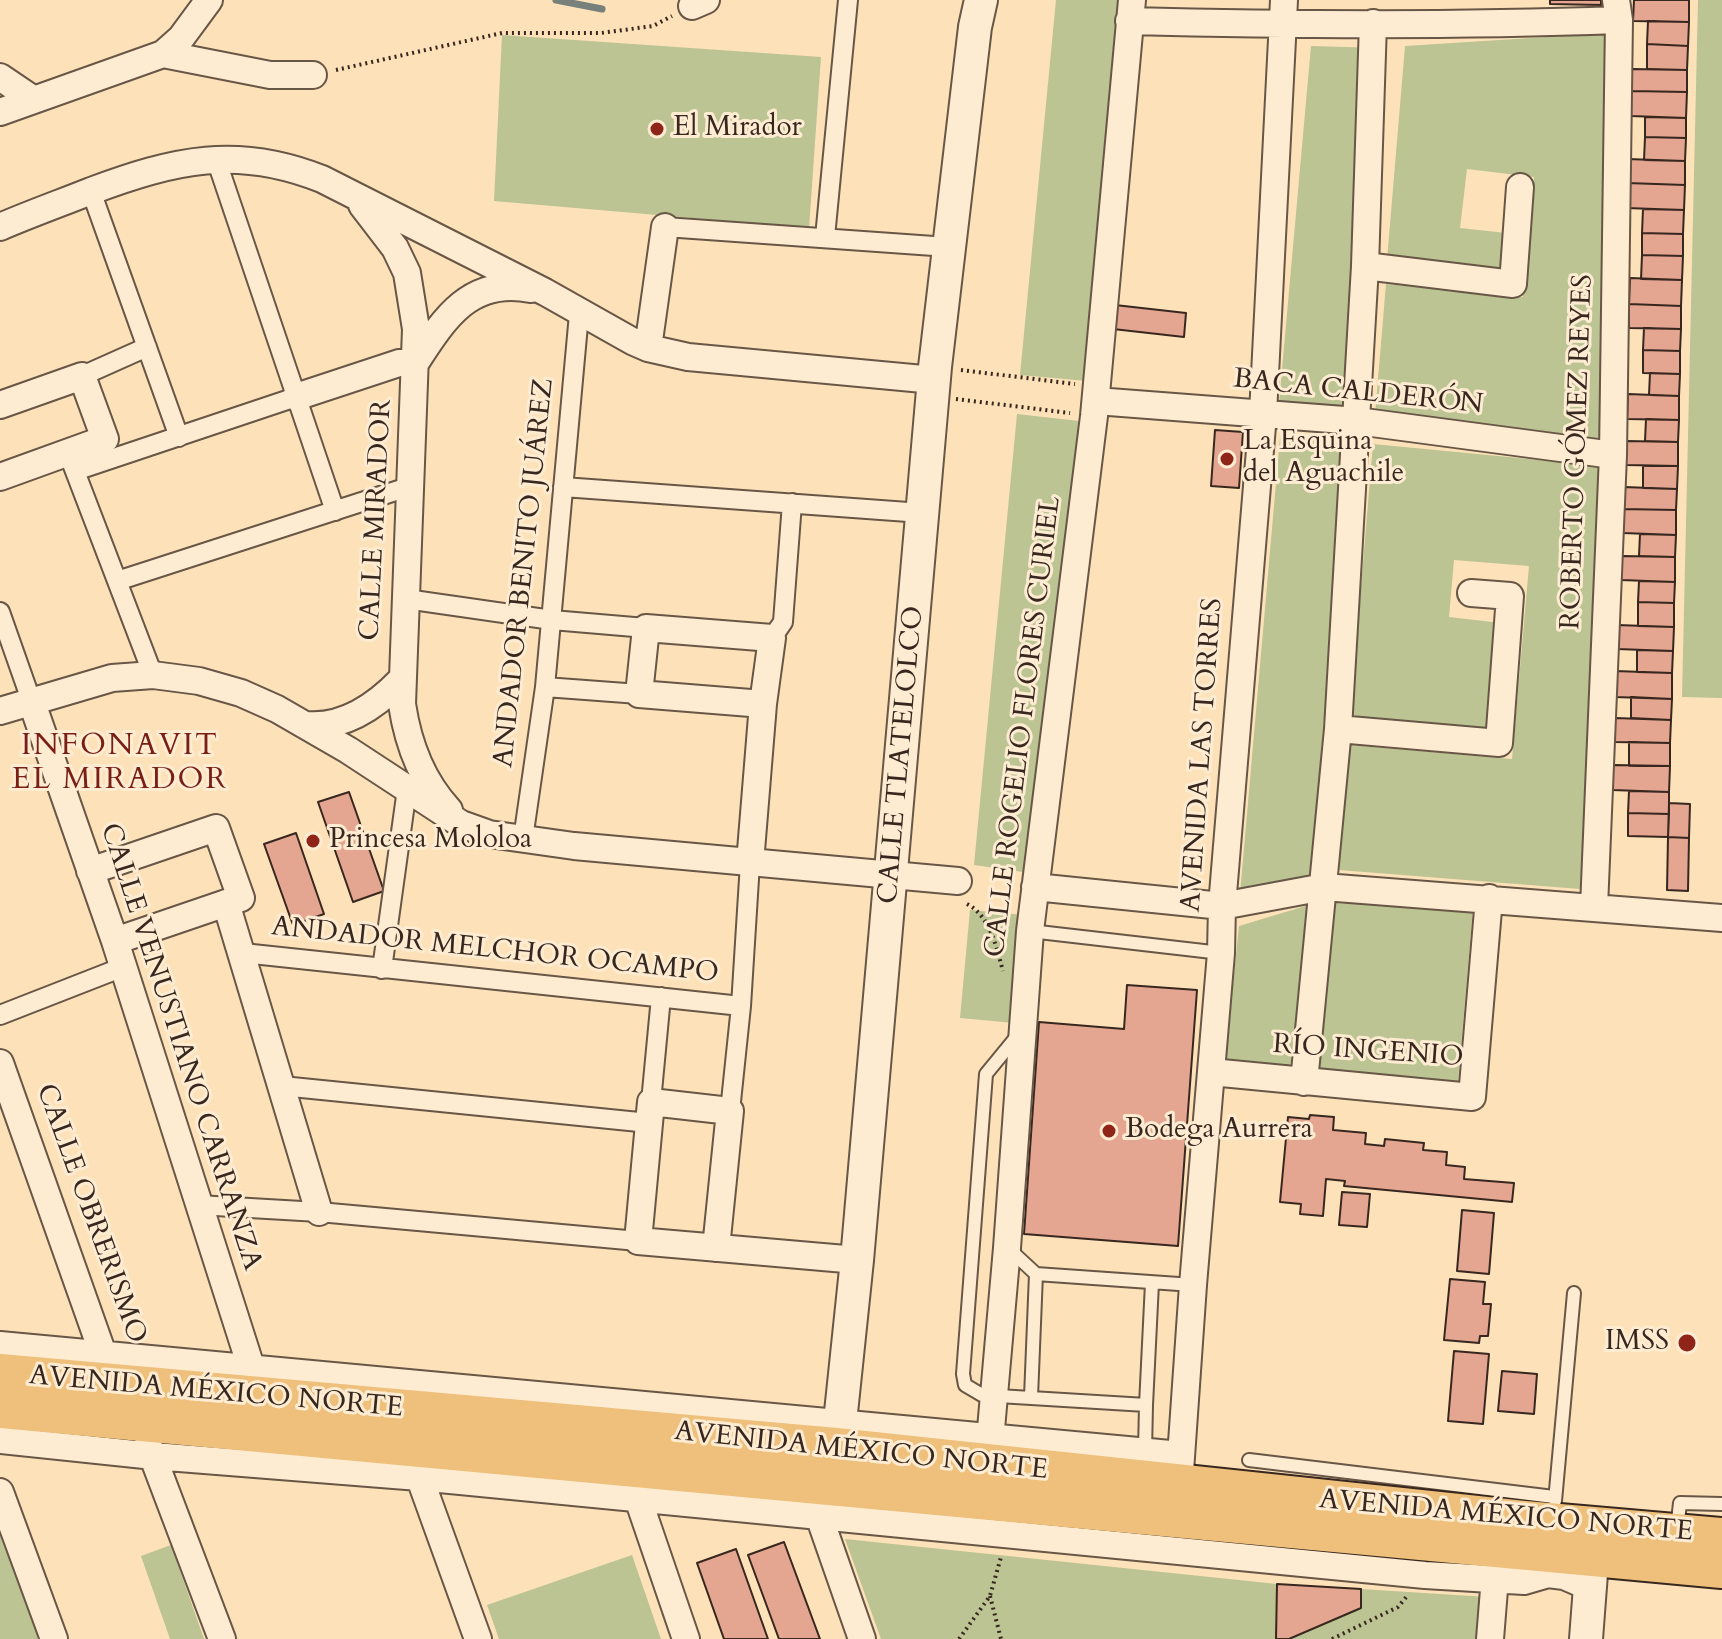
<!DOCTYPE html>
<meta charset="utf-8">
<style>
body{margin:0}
canvas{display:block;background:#fde1b9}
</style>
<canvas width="1722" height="1639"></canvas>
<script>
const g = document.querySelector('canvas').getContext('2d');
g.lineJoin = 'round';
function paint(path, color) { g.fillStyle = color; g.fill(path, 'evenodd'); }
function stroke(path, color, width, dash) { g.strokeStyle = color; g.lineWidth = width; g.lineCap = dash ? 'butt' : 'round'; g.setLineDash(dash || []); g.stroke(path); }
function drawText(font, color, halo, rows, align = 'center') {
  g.font = font + ' Cardo,serif'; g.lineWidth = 6; g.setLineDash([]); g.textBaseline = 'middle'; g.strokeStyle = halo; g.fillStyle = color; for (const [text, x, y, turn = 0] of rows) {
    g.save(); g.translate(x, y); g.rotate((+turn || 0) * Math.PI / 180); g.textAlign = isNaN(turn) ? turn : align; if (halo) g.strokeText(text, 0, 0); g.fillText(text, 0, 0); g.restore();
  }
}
const green = new Path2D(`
 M1056,0h68l-37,381 -67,-6z
 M1698,0h24v698l-40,-1z
 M1610,33l-8,407 -227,-25 11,-131 137,13 11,-120 -67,-8 -7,59 46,5 -2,38 -117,-11 18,-214z
 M502,35l319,22 -12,171 -315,-27z
 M1311,46l68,2 -30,364 -70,-9z
 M1017,414l62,7 -49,452 -56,-8z
 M1280,437l67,6 -36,432 -71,19z
 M1373,444l229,22 -22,423 -241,-19 10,-125 163,14 17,-193 -75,-6 -5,57 52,6 -11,109 -140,-15z
 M1336,903l137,5 -15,174 -142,-12z
 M1312,904l-22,164 -65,-7 14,-135z
 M970,910l54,5 -10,108 -54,-5z
 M0,1501l48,138h-48z
 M845,1539l432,45 -1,55h-395z
 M171,1545l33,94h-34l-29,-83z
 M632,1555l29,84h-162l-12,-34z
 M1361,1589l142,9 -5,41h-209l72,-31z`);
const stream = new Path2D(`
 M556,0l46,9`);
const building = new Path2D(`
 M1550,0h51v5l-51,-1z
 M1634,0h55v22l-56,-1z
 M1648,21l41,1 -1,24 -41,-2z
 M1647,44l41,2 -1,24 -40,-1z
 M1632,69l55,1v22l-56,-1z
 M1631,91l56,1 -1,26 -55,-2z
 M1645,117l41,1v20l-41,-1z
 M1645,137l41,1 -1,23 -41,-1z
 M1627,159l58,2v24l-58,-2z
 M1627,183l58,2 -1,25 -58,-2z
 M1643,209l41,1 -1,24 -41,-1z
 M1642,233l41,1v22l-41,-1z
 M1642,255l41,1 -1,24 -41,-1z
 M1630,278l52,2 -1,26 -52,-2z
 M1629,304l52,2v23l-52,-1z
 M1115,305l71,8 -2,24 -71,-8z
 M1644,328l37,1 -1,22 -37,-1z
 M1643,350l37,1v23l-37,-1z
 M1650,373l30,1 -1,22 -30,-1z
 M1628,394l51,2v24l-52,-1z
 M1646,419l33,1 -1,22 -33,-1z
 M1215,430l28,2 -4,56 -28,-2z
 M1626,441l52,1v24l-52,-1z
 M1643,466h35l-1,23 -34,-1z
 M1624,487l53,2 -1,21 -53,-1z
 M1623,509l53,1v25l-53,-2z
 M1640,534l36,1 -1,22 -36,-1z
 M1622,556l53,1v25l-54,-2z
 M1639,581l36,1 -1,21 -36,-1z
 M1638,602l36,1v24l-36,-1z
 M1617,625l57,2 -1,24 -56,-2z
 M1637,650l36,1 -1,22 -35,-1z
 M1615,671l57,2v26l-57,-2z
 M1631,697l41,2 -1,21 -40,-2z
 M1615,718l56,2 -1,23 -56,-1z
 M1629,742l41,1v23h-41z
 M1613,765l57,1 -1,26 -57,-2z
 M1629,791l40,1v22l-41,-1z
 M349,792l35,99 -31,11 -35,-100z
 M1669,803l21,1 -1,34 -21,-1z
 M1628,813l41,1 -1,23 -40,-1z
 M296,833l28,81 -31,11 -29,-81z
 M1668,837l21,1 -1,53 -21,-1z
 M1127,985l70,5 -19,256 -154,-12 15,-212 85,7z
 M1310,1115l24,2 -1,13 33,3 -1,11 19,2 1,-7 39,4 -1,7 24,2 -1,13 19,2 -1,12 50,4 -2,19 -168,-16 1,-5 -19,-2 -3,37 -23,-2 1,-10 -21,-2 8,-85 21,2z
 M1342,1192l28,2 -3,33 -28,-2z
 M1462,1210l32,3 -5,61 -32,-3z
 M1450,1279l35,3 -2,22h8l-3,32h-8l-1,7 -35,-3z
 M1454,1351l35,3 -6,70 -35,-3z
 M1502,1371l35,3 -3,40 -36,-3z
 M784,1542l36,97h-41l-31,-84z
 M736,1549l32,90h-44l-27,-76z
 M1277,1584l84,5v19l-72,31h-13z`);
const path = new Path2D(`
 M336,70l166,-37h99l52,-7 19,-10
 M961,370l114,14
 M956,399l114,14
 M967,904c23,12 29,42 36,67
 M990,1596l11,43
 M959,1639l31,-43 11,-39
 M1332,1639l66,-32 10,-12`);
const service = new Path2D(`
 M1030,931l191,22
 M1018,1035l-32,39 -23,300 2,11 17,10 164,10 6,-122
 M1009,1249l27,25
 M1031,1397l5,-123 157,11
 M1145,1451l1,-46
 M1249,1460l305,37
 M1555,1501l19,-208
 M1677,1530l3,-27 42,1`);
const pedestrian = new Path2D(`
 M216,159l119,352
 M91,191l88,246
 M665,227l283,20
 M825,237l23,-237
 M82,376l65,-29
 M68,453l85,222
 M75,471l221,-74
 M563,487l359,26
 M117,581l294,-95
 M406,599l146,21 94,8
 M0,612l31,88
 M772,638l11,-16 9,-119
 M545,687l94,7
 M523,839l22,-152 34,-373
 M243,953l498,53
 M382,969l25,-180
 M0,1015l123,-48
 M282,1086l367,37
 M651,1102l10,-105
 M730,1111l11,-105 9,-143
 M198,1205l121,7 319,29`);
const minor = new Path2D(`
 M692,6l14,-6
 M1129,21c163,4 327,5 490,-1
 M163,54l18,-16 28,-38
 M0,77l34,23
 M0,112l163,-58 107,21h43
 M362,205l33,43 12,25 9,56 -14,375c6,40 19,76 47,106
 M0,227c30,-13 61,-24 91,-36 83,-31 146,-46 231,-12l223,113 87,49 16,7 40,9 246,23
 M1365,266l148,18 7,-97
 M648,348l17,-121
 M416,362c29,-45 55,-85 115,-73
 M296,397l103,-34 17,-1
 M1096,401l261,20 256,34
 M0,405l82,-29 23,63 -105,38
 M31,700l84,241 136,426
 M0,711l112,-33 41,-3 46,6 42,12 36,16 71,41 113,74 28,10 85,12 384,35
 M307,725c37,3 69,-19 94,-45
 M1338,729l161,14 11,-147 -39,-3
 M750,863l13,-159 9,-66 -126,-10 -7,66 124,10
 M90,871l126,-43 25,70 -126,43
 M1035,887l187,19 102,-19 398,31
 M226,903l93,309
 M1594,907l19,-452 6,-435 -3,-20
 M0,1063l103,291 10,12
 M1211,1072l261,25 17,-199
 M1304,1082l34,-353 27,-463 8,-243
 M716,1248l14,-137 -79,-9 -13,139 219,19
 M0,1345l1181,110
 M0,1440l154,16 265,21 1006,98 99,6 24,-7 16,2 28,12
 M148,1444l74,195
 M414,1462l64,177
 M988,1463l19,-215 23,-317 64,-515 38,-416
 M633,1484l53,155
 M0,1492l54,147
 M1178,1500l15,-215 28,-332 1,-47 41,-492 21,-414
 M822,1502l-3,14 43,123
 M1490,1639l5,-62 10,-10`);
const tertiary = new Path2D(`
 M832,1469l8,-47 17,-162 78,-893 40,-340 6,-27
 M1586,1639l8,-105`);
const primary = new Path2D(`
 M0,1374l836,74 688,73 198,17
 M0,1408l1722,160`);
const markers = [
 [657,129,8,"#8f2418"],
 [1227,459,8,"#8f2418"],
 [313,841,8,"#8f2418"],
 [1109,1131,8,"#8f2418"],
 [1687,1343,10,"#8f2418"]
];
const poiNames = [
 ["El Mirador",673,129],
 ["La Esquina",1243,443],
 ["del Aguachile",1243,475],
 ["Princesa Mololoa",329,841],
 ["Bodega Aurrera",1125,1131],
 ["IMSS",1669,1343,"right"]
];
const streetNames = [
 ["BACA CALDERÓN",1358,393,6],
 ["ROBERTO GÓMEZ REYES",1578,452,-88],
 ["CALLE MIRADOR",377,520,-87],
 ["ANDADOR BENITO JUÁREZ",525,573,-84],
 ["CALLE ROGELIO FLORES CURIEL",1024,727,-83],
 ["CALLE TLATELOLCO",902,755,-85],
 ["AVENIDA LAS TORRES",1203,755,-86],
 ["ANDADOR MELCHOR OCAMPO",495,951,6],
 ["CALLE VENUSTIANO CARRANZA",180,1047,72],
 ["RÍO INGENIO",1368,1052,4],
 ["CALLE OBRERISMO",90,1214,70],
 ["AVENIDA MÉXICO NORTE",216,1393,5],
 ["AVENIDA MÉXICO NORTE",861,1452,6],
 ["AVENIDA MÉXICO NORTE",1506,1517,5]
];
const neighbourhoodNames = [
 ["INFONAVIT",120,747],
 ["EL MIRADOR",120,781]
];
paint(green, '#bbc492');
stroke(stream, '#77807a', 7);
paint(building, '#e4a690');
stroke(building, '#37271f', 2);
stroke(service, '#685646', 16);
stroke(pedestrian, '#685646', 22);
stroke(minor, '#685646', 30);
stroke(tertiary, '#685646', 36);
stroke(primary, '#37271f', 44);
stroke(path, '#37271f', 4, [2, 4]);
stroke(service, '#feecd2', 12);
stroke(pedestrian, '#feecd2', 18);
stroke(minor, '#feecd2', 26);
stroke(tertiary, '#feecd2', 32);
stroke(primary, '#eec07c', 40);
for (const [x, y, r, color] of markers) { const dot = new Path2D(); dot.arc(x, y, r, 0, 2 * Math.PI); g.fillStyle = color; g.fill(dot); stroke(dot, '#feecd2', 3); }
drawText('28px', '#37271f', '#feecd2', poiNames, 'left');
drawText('28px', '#37271f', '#feecd2', streetNames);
g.letterSpacing = '2px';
drawText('30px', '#7a1f14', '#feecd2', neighbourhoodNames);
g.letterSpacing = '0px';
</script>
